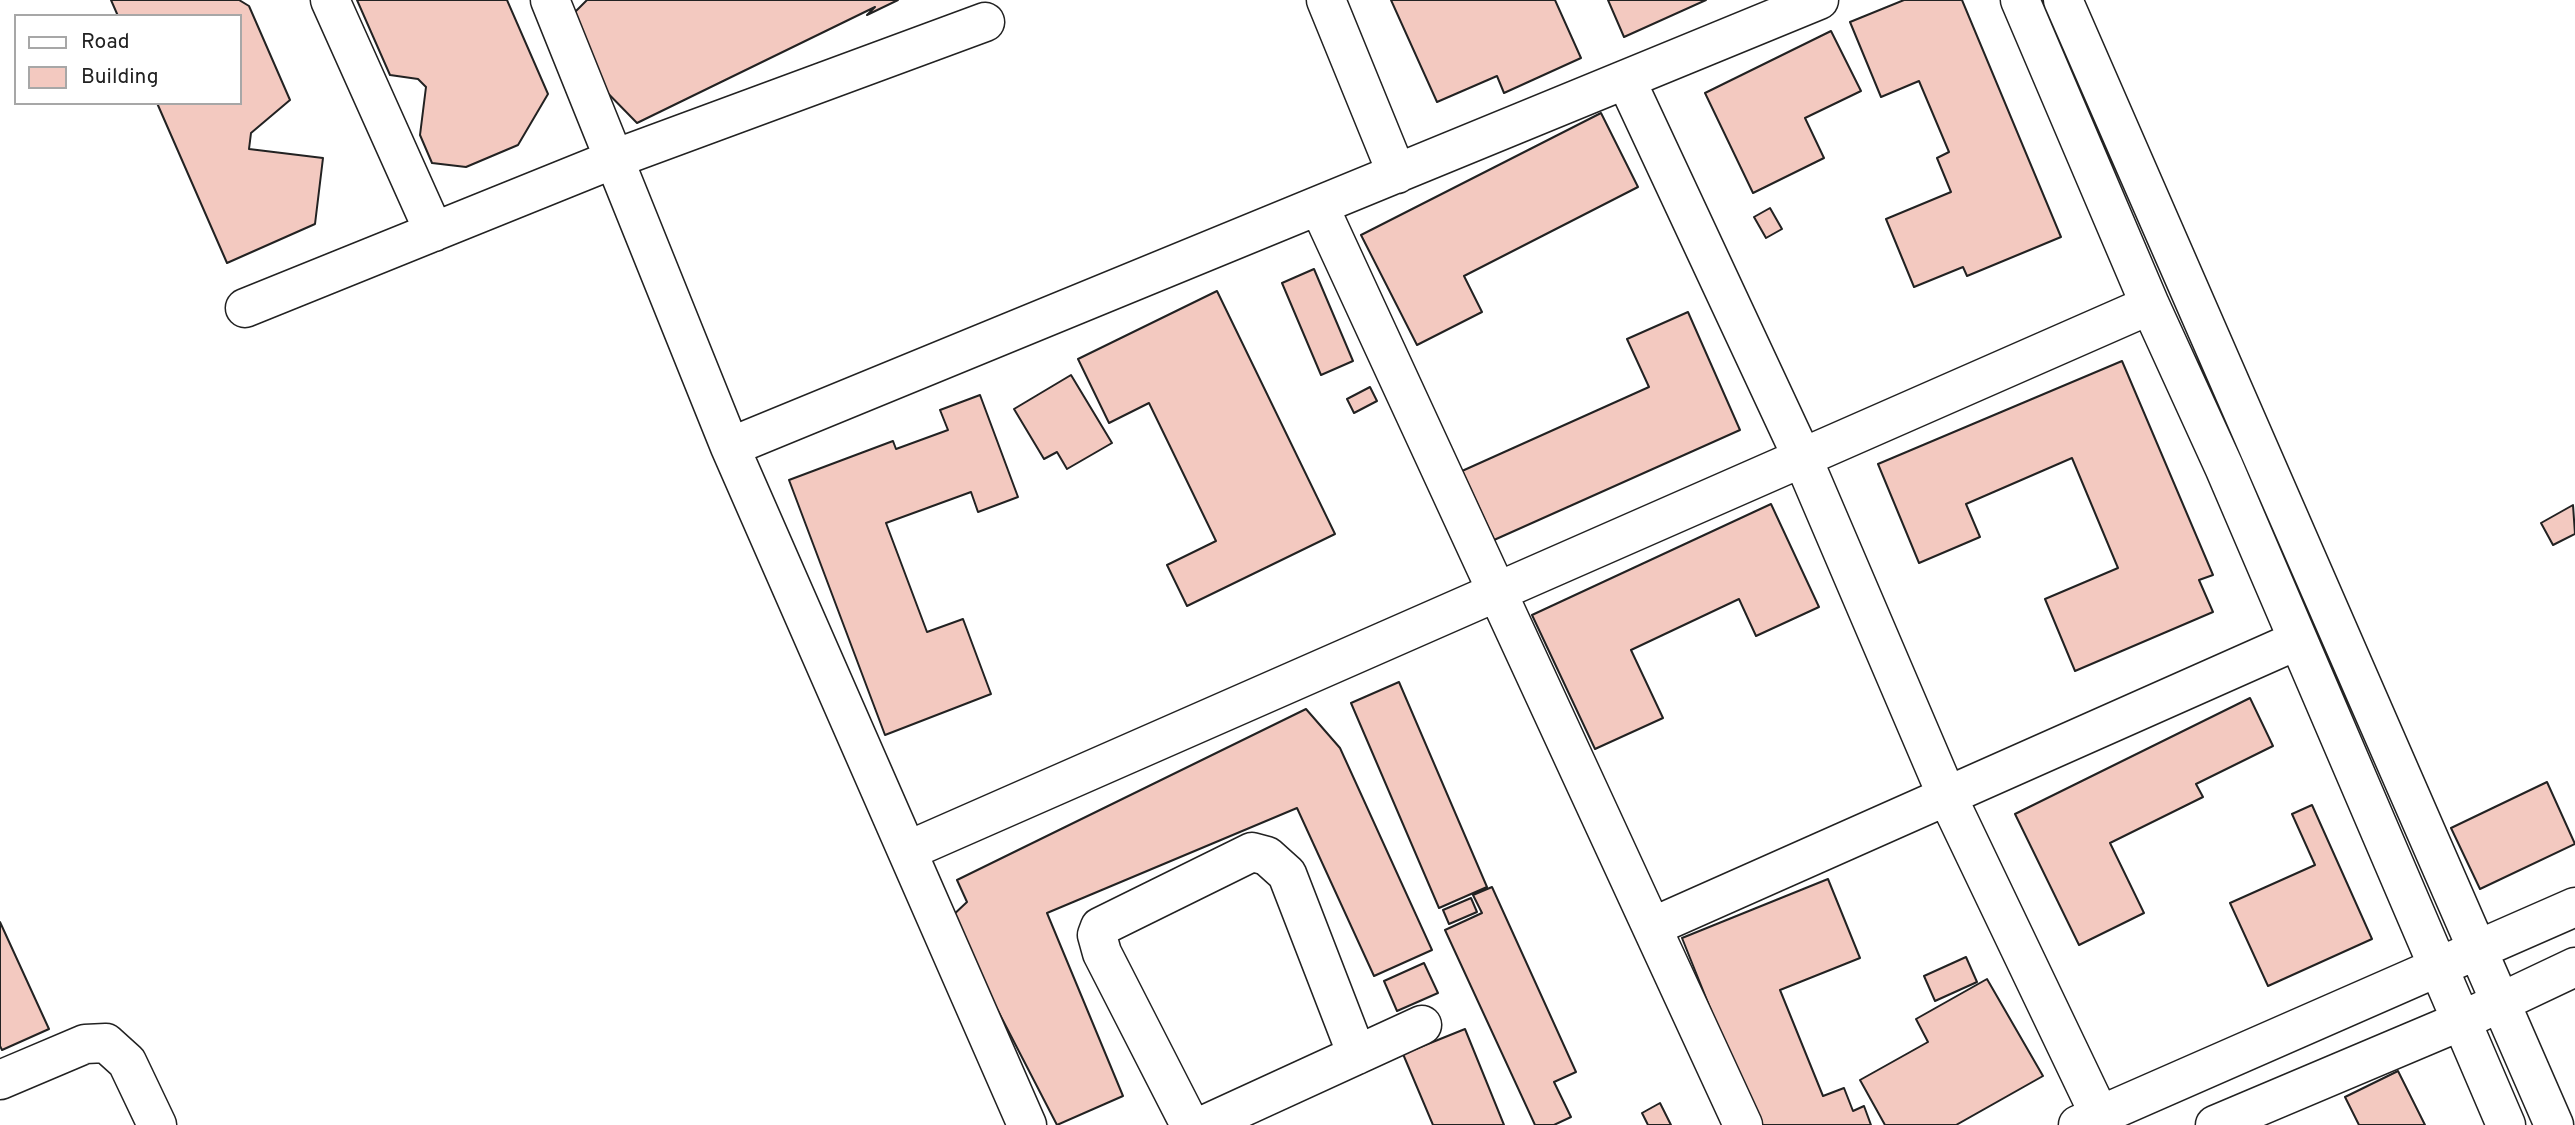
<!DOCTYPE html>
<style>
body{margin:0}
#map{position:relative;width:2575px;height:1125px;overflow:hidden;background:#fff;font-family:Overpass,sans-serif}
canvas{display:block}
.legend{position:absolute;left:14px;top:14px;width:228px;height:91px;box-sizing:border-box;background:#fff;border:2px solid #a7a7a7;margin:0;padding:9px 12px;list-style:none;font-size:21px;color:#222}
.legend li{display:flex;align-items:center;gap:14px;height:35px}
.legend b{width:35px;border:2px solid #a7a7a7}
</style>
<div id="map">
<canvas width="2575" height="1125"></canvas>
<ul class="legend">
<li><b style="height:9px;background:#fff"></b>Road</li>
<li><b style="height:19px;background:#f3c9c0"></b>Building</li>
</ul>
</div>
<script>
const g = document.querySelector('canvas').getContext('2d');
g.lineJoin = 'round';
function paint(path, color) { g.fillStyle = color; g.fill(path, 'evenodd'); }
function stroke(path, color, width, dash) { g.strokeStyle = color; g.lineWidth = width; g.lineCap = dash ? 'butt' : 'round'; g.setLineDash(dash || []); g.stroke(path); }
const building = new Path2D(`
 M111,0h128l10,6 41,94 -39,33 -2,16 74,9 -8,66 -88,39 -70,-160h83v-87h-122z
 M357,0h150l41,94 -30,51 -52,22 -34,-4 -12,-28 6,-48 -8,-8 -28,-4z
 M587,0h311l-31,15 8,-8 -238,116 -46,-47 -26,-54z
 M1391,0h164l26,58 -77,35 -7,-17 -60,26z
 M1608,0h98l-82,37z
 M1904,0h58l99,237 -94,39 -4,-9 -49,20 -28,-68 65,-27 -14,-34 12,-6 -30,-71 -38,16 -31,-75z
 M1831,31l30,60 -56,27 19,40 -71,35 -48,-100z
 M1601,113l37,74 -174,89 18,36 -65,33 -56,-110z
 M1770,208l12,21 -16,9 -12,-21z
 M1314,269l39,92 -32,14 -39,-92z
 M1217,291l118,243 -148,72 -20,-41 49,-24 -67,-138 -40,20 -31,-64z
 M1688,312l52,118 -246,110 -32,-69 187,-84 -22,-48z
 M2122,361l91,214 -14,5 14,32 -138,59 -30,-72 73,-31 -46,-110 -106,46 14,33 -61,26 -41,-99z
 M1071,375l41,68 -45,26 -10,-17 -13,7 -30,-50z
 M1370,387l7,14 -23,12 -7,-14z
 M980,395l38,102 -40,15 -7,-20 -85,31 41,109 36,-13 28,75 -106,41 -96,-255 104,-39 3,8 52,-19 -8,-20z
 M1771,504l48,103 -63,29 -17,-37 -108,51 32,68 -68,31 -63,-134z
 M2573,505l2,29 -22,11 -12,-22z
 M1399,682l88,205 -48,21 -88,-205z
 M2250,698l23,48 -77,38 7,13 -93,46 34,70 -65,32 -64,-131z
 M1306,709l34,39 92,202 -58,26 -77,-168 -250,105 76,183 -66,29 -107,-207 17,-16 -10,-22z
 M2547,782l28,62 -95,45 -29,-61z
 M2312,805l60,134 -104,47 -38,-83 85,-38 -23,-51z
 M1828,879l32,79 -80,32 43,106 21,-8 9,23 11,-5 7,19h-114l-75,-187z
 M1492,887l84,185 -22,10 17,35 -17,8h-19l-90,-195 37,-17 -9,-18z
 M1471,898l6,14 -28,12 -6,-14z
 M0,922l49,107 -47,21 -2,-4z
 M1966,957l11,25 -42,19 -11,-25z
 M1424,963l14,30 -41,18 -13,-30z
 M1987,979l56,97 -87,49h-71l-25,-45 68,-38 -12,-23z
 M1465,1029l39,96h-71l-30,-71z
 M2398,1071l27,54h-66l-14,-28z
 M1660,1103l11,22h-23l-6,-12z`);
const minor = new Path2D(`
 M330,0l104,232
 M550,0l180,447 297,678
 M1326,0l71,174
 M2020,0l130,305 74,162 282,658
 M2063,0l491,1125
 M1626,80l176,377 145,339 153,320
 M1319,206l424,919
 M245,308l369,-149 371,-137
 M730,447l1089,-447
 M907,851l1243,-546
 M1652,927l644,-286
 M0,1080l85,-36 21,-1 21,19 30,63
 M1190,1125l-88,-172 -5,-18 3,-8 152,-75 15,4 20,18 70,181
 M1204,1125l218,-100
 M2078,1125l497,-218
 M2215,1125l246,-104 114,-54`);
paint(building, '#f3c9c0');
stroke(building, '#222', 2);
stroke(minor, '#222', 41);
stroke(minor, '#fff', 38);
</script>
